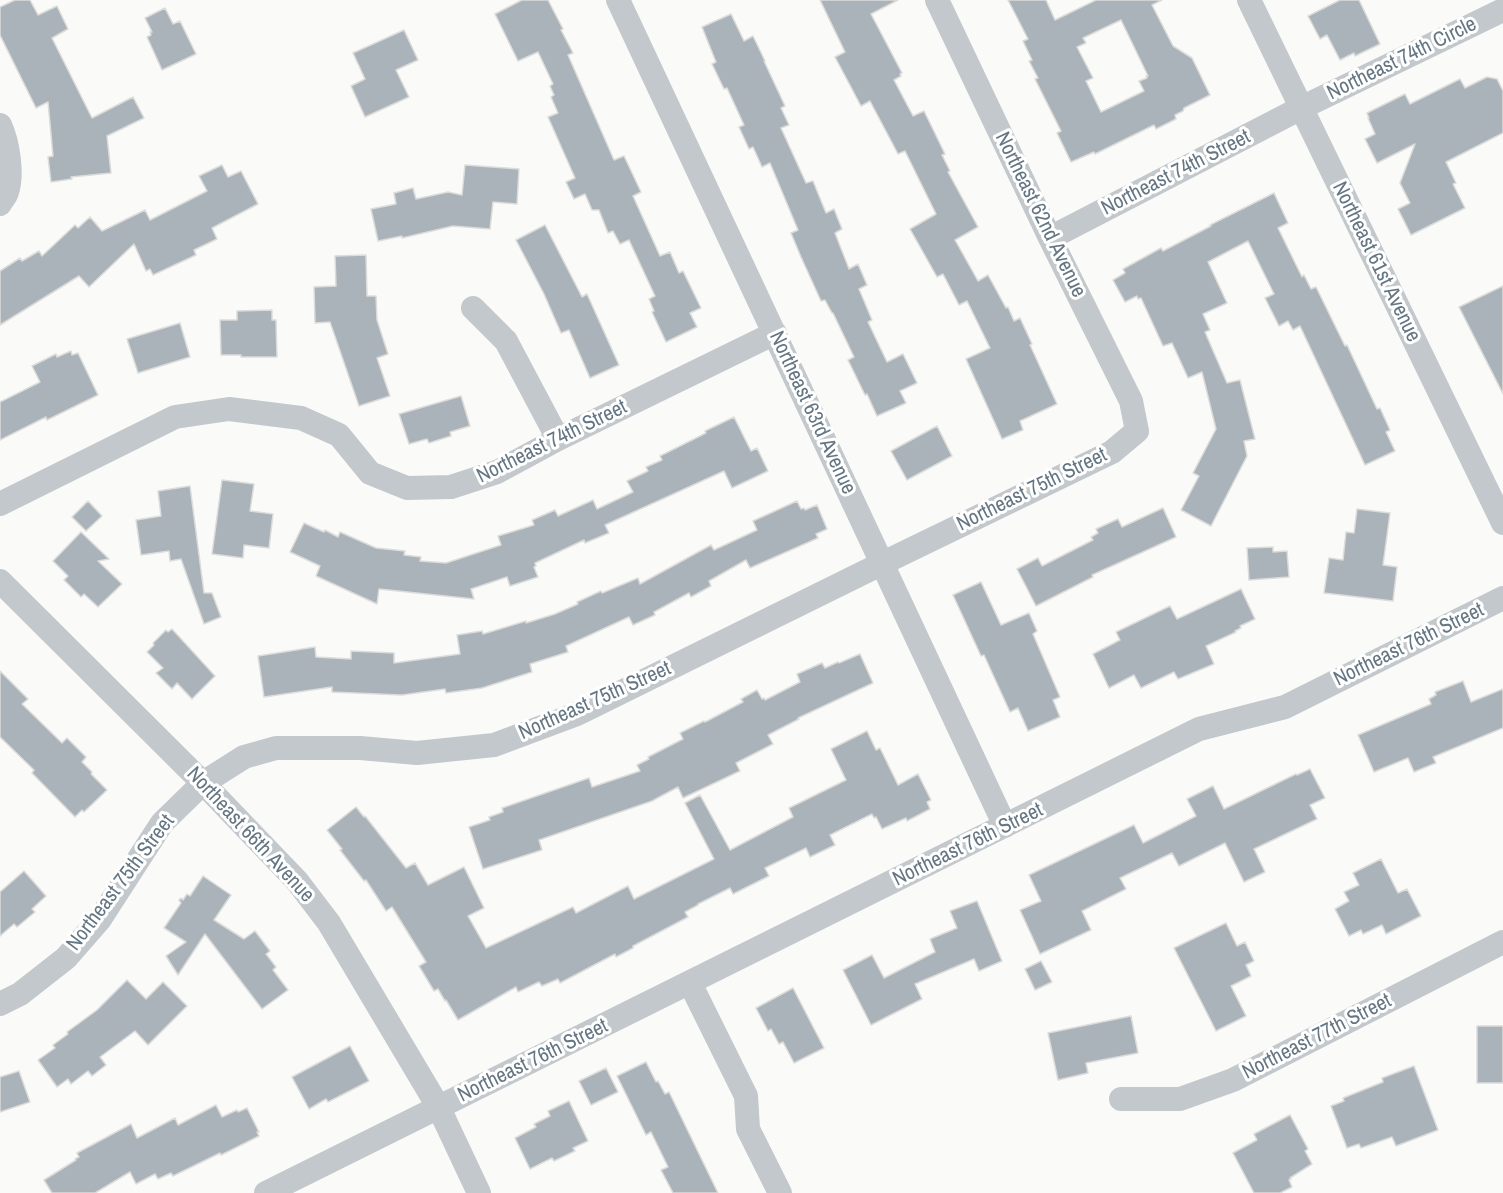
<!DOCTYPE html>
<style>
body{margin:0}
canvas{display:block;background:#fafaf8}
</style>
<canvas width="1503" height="1193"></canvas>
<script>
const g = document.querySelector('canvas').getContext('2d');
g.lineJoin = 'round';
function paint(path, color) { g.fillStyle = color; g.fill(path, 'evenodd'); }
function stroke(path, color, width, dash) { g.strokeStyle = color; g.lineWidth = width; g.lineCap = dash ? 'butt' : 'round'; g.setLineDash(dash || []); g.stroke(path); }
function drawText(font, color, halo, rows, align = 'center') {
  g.font = font + ' "Archivo Narrow",sans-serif'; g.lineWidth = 6; g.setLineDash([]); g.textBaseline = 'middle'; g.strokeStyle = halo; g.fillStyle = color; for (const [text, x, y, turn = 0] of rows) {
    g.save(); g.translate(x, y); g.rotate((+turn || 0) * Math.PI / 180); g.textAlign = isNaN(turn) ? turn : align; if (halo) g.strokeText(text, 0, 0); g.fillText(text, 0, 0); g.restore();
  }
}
const building = new Path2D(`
 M15,0h15l8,15 19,-9 11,23 -16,9 40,80 41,-21 11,21 -37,18 4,37 -40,4 1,2 -21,3 -3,-25 5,-1 -5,-54 -12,6 -36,-73v-28z
 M522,0h26l15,29 -2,1 12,23 -5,2 46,105 10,-4 17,36 -8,4 27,60 10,-4 9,21 4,-2 18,37 -11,5 7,14 -31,15 -14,-30 2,-1 -5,-12 6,-3 -26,-56 -9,4 -7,-13 -5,2 -9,-23h-7l-7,-16 -11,5 -8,-17 9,-4 -27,-61 10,-4 -7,-16 3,-2 -4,-9 3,-2 -15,-32 -20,9 -23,-47z
 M820,0h78l-27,14 31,59 -2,1 1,2 -7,4 19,36 11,-5 21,43 -3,1 8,16 -2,1 30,55 -23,13 23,41 10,-6 18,33 2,-1 6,14 6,-3 12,26 -2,1 27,59 -37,17 3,9 -21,9 -36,-80 24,-11 -23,-47 -8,4 -16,-31 -6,3 -27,-48 26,-15 -31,-63 -7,3 -28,-53 -9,5 -26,-49 10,-5z
 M1008,0h38l9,20 41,-20h66l-10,5 21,41 19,12 18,37 -26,13 -1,3 -8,4 1,4 -20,10 -2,-4 -59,29 -1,-2 -23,10 -14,-29 4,-2 -26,-52 3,-1 -9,-17 3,-1 -9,-19 5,-2zM1121,20l27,56h-2l1,2 -8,3 5,10 -43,21 -15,-31 7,-3 -16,-31 9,-4 -3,-5z
 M1340,0h19l21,44 -25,12 -1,-3 -14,7 -13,-25 -7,4 -12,-23z
 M165,8l8,16 7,-3 16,33 -34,16 -15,-33 4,-2 -1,-3h2l-7,-14z
 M731,14l13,27 9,-5 12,25h-1l21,45 -4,2 8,17 -8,3 25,55 7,-2 13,32 8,-4 8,20 -7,4 14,36 9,-5 9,21 -8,4 13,31 -4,2 19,40 16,-8 14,29 -17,8 6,12 -29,13 -10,-22 -2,1 -17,-35 6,-3 -21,-44h-1l-7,-13 -4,1 -20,-44 -10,-24 7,-3 -28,-67 -8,4 -9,-20 -4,2 -10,-22 5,-2 -17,-37 -3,1 -12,-25 4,-2 -14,-35z
 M404,30l14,30 -22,10 13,27 -44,20 -14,-31 14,-7 -12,-26z
 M1487,77l10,2 6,12v42l-57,29 10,21 -3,1 12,24 -54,27 -13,-26 12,-6 -10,-20 15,-39 -38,19 -12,-24 10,-5 -7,-16h1l-2,-5 38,-19 5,10 50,-25 5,9z
 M222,165l6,12 13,-6 17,33 -46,24 5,11 -23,11 2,5 -43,20 -3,-6 -4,2 -12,-27 -45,43 -10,-11 -79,49v-54l20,-13 2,3 17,-10 3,5 33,-31 3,3 12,-11 12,14 43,-21 5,10 57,-29 -8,-15z
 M465,165l54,4 -2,35 -24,-2 -3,27 -37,-3 -51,12v-2l-24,5 -7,-32 25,-5 -2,-11 19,-5 3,11 32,-7 14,3z
 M1274,193l14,30 -10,5 24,49 2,-2 7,14 5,-2 29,59 2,-1 30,64 3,-1 10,22 -4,2 9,19 -30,14 -65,-139 -7,4 -5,-9 -9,5 -14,-28 9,-4 -26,-53 -40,21 19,41 -24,11 7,16 -5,2 22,51 13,-3 15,59 -11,2 3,15 -36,70 -30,-16 18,-34 -6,-3 23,-44 -14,-57 -14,6 -16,-35 -9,3 -22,-48 -3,1 -1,-3 -12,6 -12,-22 12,-7 -2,-4 38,-21 2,3 48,-25 -1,-1z
 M545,225l37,72 5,-3 32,71 -29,13 -21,-48 -8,3 -17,-39 -28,-54z
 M366,255l1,41h9l1,24 11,34 -11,4 13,38 -31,10 -29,-84 -15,1 -1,-36 22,-1 -1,-30z
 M1503,286v108l-44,-87z
 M272,310v10h4l1,37h-36v-2h-20l-1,-35h17v-9z
 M180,323l10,34 -52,16 -11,-34z
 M71,351l1,4 6,-2 20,42 -51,25 -1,-3 -46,23v-38l40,-20 -8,-16 24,-12 1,3z
 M461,396l9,30 -20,6 1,4 -22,7 -2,-4 -18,5 -10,-30z
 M734,417l17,34 6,-3 11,23 -36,17 -8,-17 -119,54 4,8 -24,10 -1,-3 -49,23 1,3 -2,1 4,10 -28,9 -3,-9 -36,12 3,10 -95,-10 -2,15 -61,-28 4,-10 -30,-14 14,-29 20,9 1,-2 13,7 2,-5 36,16 29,3 -1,4 17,2 -1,4 26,2 55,-18 -3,-9 36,-11 -2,-5 23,-10 3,6 35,-16 4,9 36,-17 -6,-11 21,-10 -2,-4 16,-7 -2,-4 46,-23 -1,-2z
 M937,426l15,30 -45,24 -16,-29z
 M222,480l32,4 -4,27 23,3 -4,34 -25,-3 -1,13 -31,-4z
 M190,486l14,107h8l9,24 -17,7 -23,-65 -11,2 -1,-10 -28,4 -5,-35 25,-4 -3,-25z
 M88,501l14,15 -16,15 -14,-14z
 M797,501l4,8 3,-1 1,2 12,-5 10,24 -11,5 2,4 -68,30 -4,-8 -37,21 2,5 -20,11 -2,-4 -35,19 1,3 -22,10 -4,-8 -63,29 2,6 -38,12 2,8 -50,16 -36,5 -1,-4 -43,6 -70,-3v-5l-68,10 -6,-41 57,-9 1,10 35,2v-8l43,2v10l66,-9 -3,-19 25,-4 1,3 43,-13v2l29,-9 23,-10 -1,-2 24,-11 1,2 36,-15 2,6 71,-39 3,5 43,-20 -4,-9z
 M1163,508l13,29 -84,38 1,2 -57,29 -19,-37 21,-11 4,8 51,-26 -2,-3 7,-4 -2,-4 22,-10 4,8z
 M1357,509l33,4 -7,52 14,2 -4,34 -69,-8 5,-35 14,2 3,-28 8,1z
 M81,532l28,27 -11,2 24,23 -24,23 -14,-13 -3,3 -17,-17 4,-4 -15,-15z
 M1273,547v5l14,-1 2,26 -40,3 -2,-32z
 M981,582l20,43 28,-12 8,18 -4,3 27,63 -7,3 7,17 -32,14 -10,-23 -8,4 -26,-57 -3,1 -28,-61z
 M1241,589l14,30 -15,7 1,2 -6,3 1,1 -30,14 8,18 -36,15 -4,-7 -33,16 -7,-13 -25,13 -16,-34 27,-14 -4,-8 54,-26 7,13z
 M172,629l43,47 -23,23 -15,-16 -5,6 -16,-16 7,-5 -16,-16 7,-7 -1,-2 13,-13 2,2z
 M860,654l13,29 -75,35 1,1 -31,16 5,9 -37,19 4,8 -57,27 -5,-11 -26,14 -113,39 3,10 -59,19 -14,-42 21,-7 -1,-3 14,-5 -1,-4 87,-30 3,9 48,-16 -3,-6 12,-6 -1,-2 35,-18 -3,-6 24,-12 1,1 38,-20 -2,-3 16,-9 5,9 2,-1 1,2 35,-18 -3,-8 25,-11 3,5 13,-6 1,1z
 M0,671l28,28 -6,5 40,39 5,-5 19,19 -4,5 10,10 -1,2 16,16 -23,22 -2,-2 -7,7 -43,-44 2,-3 -34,-33z
 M1463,681l8,21 32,-13v39l-70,29 3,6 -22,9 -6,-14 -34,14 -16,-37 73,-31 -2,-5 7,-4 -1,-3z
 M867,731l9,19 4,-2 18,37 20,-11 13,26 -4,2 3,7 -23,12 -1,-3 -24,11 -6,-12 -2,1 -2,-4 -42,21 5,10 -25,12 -4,-9 -41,20 4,8 -36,18 -3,-6 -32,16v1l-13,7 3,5 -55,29v2l-17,9 -1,-3 -55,29 -2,-4 -16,7 -3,-4 -21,10 -2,-5 -58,33 -12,-20 -1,1 -7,-12 -4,2 -15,-25 7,-4 -34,-55 -6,4 -20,-31 -2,1 -24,-31 2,-1 -15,-19 29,-23 8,10 1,-1 41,52 9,-5 13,22 36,-18 20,41 -16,8 18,32 87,-41 3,6 52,-27 6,13 80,-40 -29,-56 15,-8 30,55 63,-33 -4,-9 57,-28 -15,-31z
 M1310,769l15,29 -15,7 7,14 -63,30 11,23 -21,10 -19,-39 -46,23 -7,-13 -52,25 6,11 -44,22 9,19 -51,24 -20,-44 21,-9 -12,-26 105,-50 9,18 53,-27 -9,-17 26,-13 11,23 72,-35 1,1z
 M1381,859l17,34 9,-4 14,27 -35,18 -4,-9 -19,9 -2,-4 -12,6 -14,-27 14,-8 -5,-9 15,-7 -6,-12z
 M24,871l22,25 -14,13 3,3 -18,15 -3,-3 -14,12v-44z
 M203,876l28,19 -17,25 30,19 11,-8 15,20 -4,3 10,13 -3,3 15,20 -26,19 -57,-75 -27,41 -12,-19 20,-14 -22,-14 17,-25 -2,-3 2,-2 2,2 4,-6 3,2z
 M977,901l25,60 -23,10 -5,-12 -59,25 7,15 -51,26 -28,-55 29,-15 12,23 51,-26 -5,-13 27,-11 -7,-17z
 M1226,923l11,23 8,-4 9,19 -8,4 5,11 -20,10 15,30 -30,15 -42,-83z
 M1041,961l11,21 -17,8 -10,-21z
 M127,980l19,19 17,-17 24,24 -39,39 -13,-14 -35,26 6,8 -14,11 -4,-5 -17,13 -3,-5 -11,8 -19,-27 17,-12 -2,-3 15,-11 -1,-2 30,-22z
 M793,988l31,60 -30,15 -11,-21 -4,2 -8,-15 -3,2 -12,-23z
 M1131,1016l7,37 -52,10 2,10 -30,7 -10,-47z
 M1477,1026h26v57h-26z
 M350,1046l19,35 -41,21 -2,-3 -17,10 -17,-32z
 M646,1062l10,20 2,-1 7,13 4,-2 49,101h-45l-12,-23 7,-3 -17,-35 -5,3 -29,-59z
 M1414,1066l24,64 -42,16 -4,-9 -31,11 -2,-4 -12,4 -16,-42 13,-5 -1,-3 40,-16 -1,-4z
 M606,1068l12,24 -27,13 -12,-24z
 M19,1071l11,31 -30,10v-35z
 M569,1101l19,40 -15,7 2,3 -21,10 -2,-3 -22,11 -15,-31 21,-11 -2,-3 16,-8 -2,-5z
 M216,1105l6,12 15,-7 1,2 9,-4 12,24h-2l2,4 -38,19 -1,-2 -47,23 -2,-3 -13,6 -3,-5 -19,10 -6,-12 -35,21h-43l-8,-13 32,-20 -1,-1 4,-2 -2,-4 54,-29 6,14 38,-20 3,7z
 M1290,1115l18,34 -3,2 7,13 -22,14 1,1 -2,1 3,7 -12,6h-26l-21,-40 24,-13 -3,-6z`);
const street = new Path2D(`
 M618,0c130,275 257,551 387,826
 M1249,0l254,523
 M0,125c8,17 13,49 7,67 -1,4 -5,8 -7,12
 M1050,238l251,-130 202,-98
 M473,308l33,33 52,98
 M0,504l175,-87 54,-8 72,9 38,17 31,38 37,15 44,-1 46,-15 61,-33 217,-106
 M0,581l203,202 94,98 32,42 110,185 40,85
 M690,983l56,113 2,33 32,64
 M0,1004l20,-10 46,-36 34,-39 62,-96 41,-40 41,-26 32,-9h84l57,5 77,-8 83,-31 304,-150 231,-112 25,-21 -6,-30 -81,-163 -113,-238
 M1121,1099h59l53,-19 270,-138
 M266,1193l933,-464 86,-22 218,-109`);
const streetNames = [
 ["Northeast 74th Circle",1402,59,-26],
 ["Northeast 74th Street",1176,173,-27],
 ["Northeast 62nd Avenue",1040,215,64],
 ["Northeast 61st Avenue",1376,262,64],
 ["Northeast 63rd Avenue",812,413,65],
 ["Northeast 74th Street",552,442,-26],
 ["Northeast 75th Street",1032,490,-26],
 ["Northeast 76th Street",1409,645,-26],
 ["Northeast 75th Street",595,701,-24],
 ["Northeast 66th Avenue",250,835,47],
 ["Northeast 76th Street",968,845,-26],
 ["Northeast 75th Street",121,883,-53],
 ["Northeast 77th Street",1317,1037,-27],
 ["Northeast 76th Street",533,1061,-26]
];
paint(building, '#aab3b9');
stroke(building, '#dcdcda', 1.5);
stroke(street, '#c3c8cc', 24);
drawText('21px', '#657683', '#fff', streetNames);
</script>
